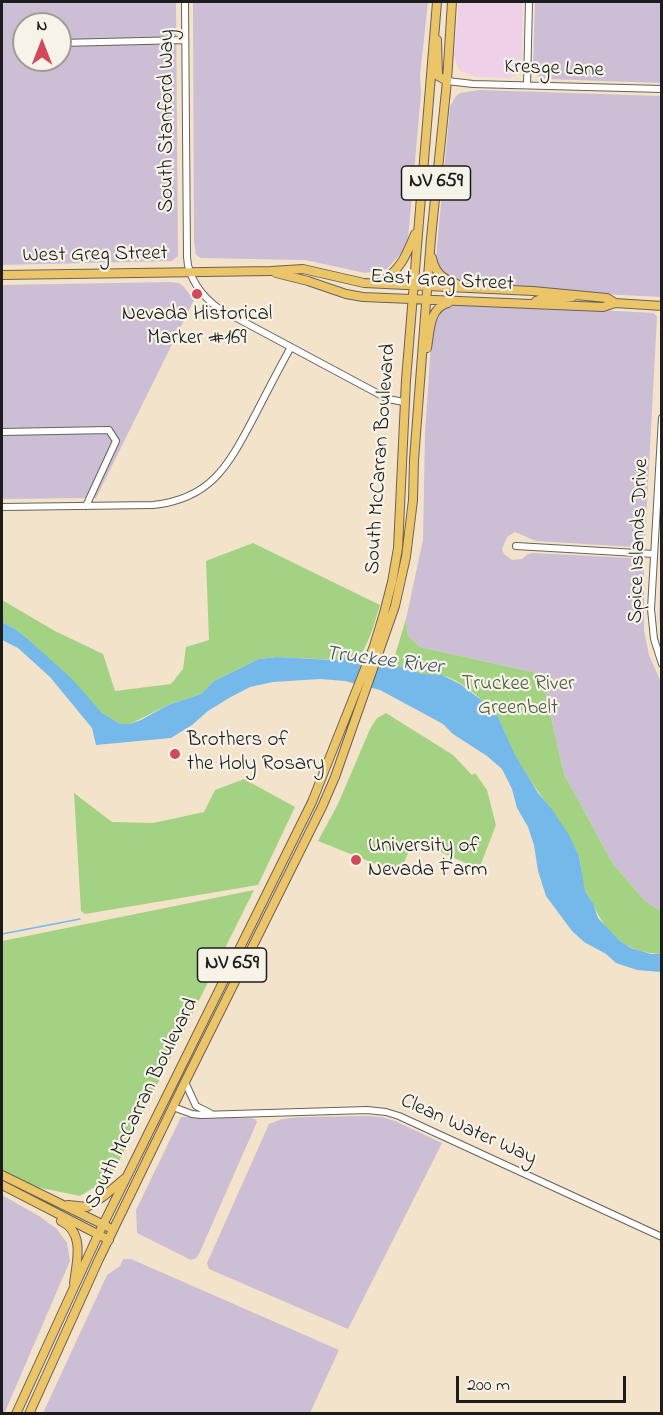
<!DOCTYPE html>
<style>
body{margin:0}
#map{position:relative;width:663px;height:1415px;overflow:hidden;background:#f4e3cb;font-family:"Indie Flower",sans-serif}
canvas{display:block}
.frame{position:absolute;inset:0;border:3px solid #1c1c1c;pointer-events:none}
.north{position:absolute;left:12px;top:12px;width:60px;height:60px;box-sizing:border-box;background:#f7f3e8;border:2px solid #9f9d96;border-radius:50%;rotate:0deg;font-size:16px;font-weight:700;line-height:24px;text-align:center;color:#1c1c1c}
.north::after{content:'';display:block;margin:auto;width:21px;height:27px;background:#d1495b;clip-path:polygon(50% 0,100% 100%,50% 72%,0 100%)}
.scale{position:absolute;left:456px;top:1376px;width:170px;height:27px;box-sizing:border-box;border:3px solid #1c1c1c;border-top:0;padding-left:8px;font-size:18px;line-height:21px;white-space:nowrap;color:#1c1c1c;-webkit-text-stroke:4px #f7f3e8;paint-order:stroke}
</style>
<div id="map">
<canvas width="663" height="1415"></canvas>
<div class="frame"></div>
<div class="north">N</div>
<div class="scale">200 m</div>
</div>
<script>
const g = document.querySelector('canvas').getContext('2d');
g.lineJoin = 'round';
function paint(path, color) { g.fillStyle = color; g.fill(path, 'evenodd'); }
function stroke(path, color, width, dash) { g.strokeStyle = color; g.lineWidth = width; g.lineCap = dash ? 'butt' : 'round'; g.setLineDash(dash || []); g.stroke(path); }
function drawText(font, color, halo, rows, align = 'center') {
  g.font = font + ' "Indie Flower",sans-serif'; g.lineWidth = 4.5; g.setLineDash([]); g.textBaseline = 'middle'; g.strokeStyle = halo; g.fillStyle = color; for (const [text, x, y, turn = 0] of rows) {
    g.save(); g.translate(x, y); g.rotate((+turn || 0) * Math.PI / 180); g.textAlign = isNaN(turn) ? turn : align; if (halo) g.strokeText(text, 0, 0); g.fillText(text, 0, 0); g.restore();
  }
}
const built = new Path2D(`
 M459,2h64l-2,64 -5,9 -7,3 -32,-1 -17,-6 -6,-14z`);
const industrial = new Path2D(`
 M2,2h174l2,254 -6,5 -170,4zM24,24h36v36h-36z
 M193,2h235l-8,73 1,19 -13,145 -5,12 -16,18 -22,4 -60,-13 -104,-2 -5,-3 -2,-13z
 M535,2h126v81l-114,-4 -9,-2 -5,-10z
 M480,90l181,6v201l-60,-3 -85,-8 -13,-3 -45,-3 -13,-3 -9,-15v-5l14,-150 6,-11 4,-3z
 M171,282l8,1 4,3 11,14 -98,198 -94,1v-214z
 M450,305l111,3 93,5 3,4 -12,223 -5,5 -7,2 -97,-6 -21,-9 -8,5 -5,12 2,5 8,6 10,-1 6,-5 5,-1 98,5 8,3 5,7v62l5,25 12,27v229l-16,-10 -32,-37 -49,-90 -23,-100 -121,-27 -12,-11 -2,-17 17,-79 2,-107 7,-105 6,-16z
 M661,552v87l-2,-24z
 M369,1116l13,1 13,4 47,22 -94,186 -139,-60 -2,-6 62,-139 13,-5 19,-2z
 M181,1117l69,1 5,1 2,3 -58,132 -3,4 -5,2 -54,-27 -1,-23z
 M2,1195l37,21 18,13 10,14 3,18 -66,153 -2,-1z
 M123,1259h8l208,91 -29,63h-267l64,-138 13,-9z`);
const green = new Path2D(`
 M253,543l127,62 -9,29 -12,26 -14,-3 -6,3 -62,-3 -18,2 -45,22 -13,13 -33,11 -38,19h-10l-17,-10 -75,-75 -13,-10 -13,-7v-22l53,31 48,23 12,37 56,-7 12,-15 3,-22 23,-7 -3,-79z
 M406,619l2,17 12,11 121,27 23,100 49,90 32,37 16,10v43c-35,-1 -55,-20 -68,-50 -2,-6 -7,-10 -9,-16 -4,-12 -1,-24 -7,-36 -17,-35 -43,-62 -62,-96 -9,-17 -12,-37 -28,-51 -11,-11 -30,-27 -46,-30 -4,0 -9,1 -13,1 -12,-2 -24,-7 -36,-11z
 M386,713l67,42 19,20 3,-2 12,17 9,35 -17,44 -65,-29 -16,36 -17,-10 -63,-25 20,-37 32,-75 7,-11z
 M244,779l51,28 -37,78 -173,29 -4,-3 -7,-118 38,29 41,1 51,-11 11,-22z
 M254,890l-143,287 -31,19 -54,-11 -24,-12v-232z`);
const water = new Path2D(`
 M2,622l13,7 13,10 45,41 29,33 18,11h10l11,-4 27,-15 33,-11 13,-13 45,-22 18,-2 57,3 11,-3 42,6 35,11 20,1 18,9 28,21 10,12 17,38 23,38 13,15 18,27 10,21 6,35 8,12 5,15 22,23 11,7 20,6h10v18l-24,-2 -21,-7 -10,-9 -22,-12 -12,-11 -26,-35 -8,-25 -4,-26 -6,-18 -11,-19 -5,-19 -10,-20 -15,-13 -34,-22 -10,-10 -63,-34 -35,-9 -25,-2 -47,3 -23,5 -21,11 -21,13 -16,14 -21,13 -75,7 -4,-17 -42,-51 -32,-29 -16,-8z`);
const stream = new Path2D(`
 M2,934l78,-15`);
const minor = new Path2D(`
 M185,2l2,255c1,21 15,39 31,51l170,91 16,3
 M60,43l125,-3
 M447,81l26,3 189,5
 M527,85l2,-83
 M662,418l-11,191 3,30 8,25
 M2,432l107,-2 7,11 -30,65
 M2,507l151,-2c59,-6 76,-41 101,-88 12,-23 24,-47 37,-70
 M516,546l138,8
 M185,1082l11,24 14,7
 M173,1107l19,7 9,1 166,-5 19,2 13,4 263,121`);
const major = new Path2D(`
 M437,40l1,36 9,5
 M432,258c3,15 11,21 25,26
 M276,273l32,8 38,13 17,3 240,10 12,-4 47,3
 M2,275l269,-4 32,-2 61,14 169,8 74,7 8,5
 M379,283c21,-12 27,-27 36,-49
 M534,304l2,-3 5,-2 31,-2
 M427,348c3,-17 2,-40 21,-45
 M2,1175l106,52
 M2,1185l107,55
 M68,1205l19,2 17,-11 20,-17
 M61,1221c24,11 16,40 13,62
 M16,1414l82,-179 214,-433 62,-156 10,-33 8,-31 6,-34 8,-168 31,-378
 M29,1414l70,-155 86,-177 137,-275 13,-30 60,-171 11,-49 7,-57 1,-40 17,-222 16,-157 5,-79`);
const markers = [
 [197,294,6,"#d1495b"],
 [175,754,6,"#d1495b"],
 [356,860,6,"#d1495b"]
];
const shields = [
 [436,183,69],
 [232,965,69]
];
const shieldNames = [
 ["NV 659",436,183],
 ["NV 659",232,965]
];
const streetNames = [
 ["Kresge Lane",554,70,2],
 ["South Stanford Way",169,121,-90],
 ["West Greg Street",95,256,-1],
 ["East Greg Street",442,282,3],
 ["South McCarran Boulevard",382,459,-86],
 ["Spice Islands Drive",640,541,-88],
 ["South McCarran Boulevard",143,1104,-64],
 ["Clean Water Way",468,1131,24]
];
const poiNames = [
 ["Nevada Historical",197,316,"center"],
 ["Marker #169",197,340,"center"],
 ["Brothers of",187,742],
 ["the Holy Rosary",187,766],
 ["University of",368,848],
 ["Nevada Farm",368,872]
];
const parkNames = [
 ["Truckee River",518,686],
 ["Greenbelt",518,710]
];
const waterNames = [
 ["Truckee River",384,662,7]
];
paint(built, '#eed0e8');
paint(industrial, '#ccbed4');
paint(green, '#a3d382');
paint(water, '#75b9eb');
stroke(stream, '#75b9eb', 1.5);
stroke(minor, '#686259', 8);
stroke(major, '#686259', 10);
stroke(minor, '#fff', 6);
stroke(major, '#edc569', 8);
for (const [x, y, r, color] of markers) { const dot = new Path2D(); dot.arc(x, y, r, 0, 2 * Math.PI); g.fillStyle = color; g.fill(dot); stroke(dot, '#f7f3e8', 2); }
for (const [x, y, w] of shields) { const box = new Path2D(); box.roundRect(x - w / 2, y - 17, w, 34, 4.5); g.fillStyle = '#f7f3e8'; g.fill(box); stroke(box, '#1c1c1c', 1.5); }
drawText('bold 20px', '#1c1c1c', null, shieldNames);
drawText('21px', '#1c1c1c', '#f7f3e8', streetNames);
drawText('21px', '#1c1c1c', '#f7f3e8', poiNames, 'left');
drawText('21px', '#4b5c40', '#f7f3e8', parkNames);
drawText('italic 22px', '#3b5364', '#f7f3e8', waterNames);
</script>
